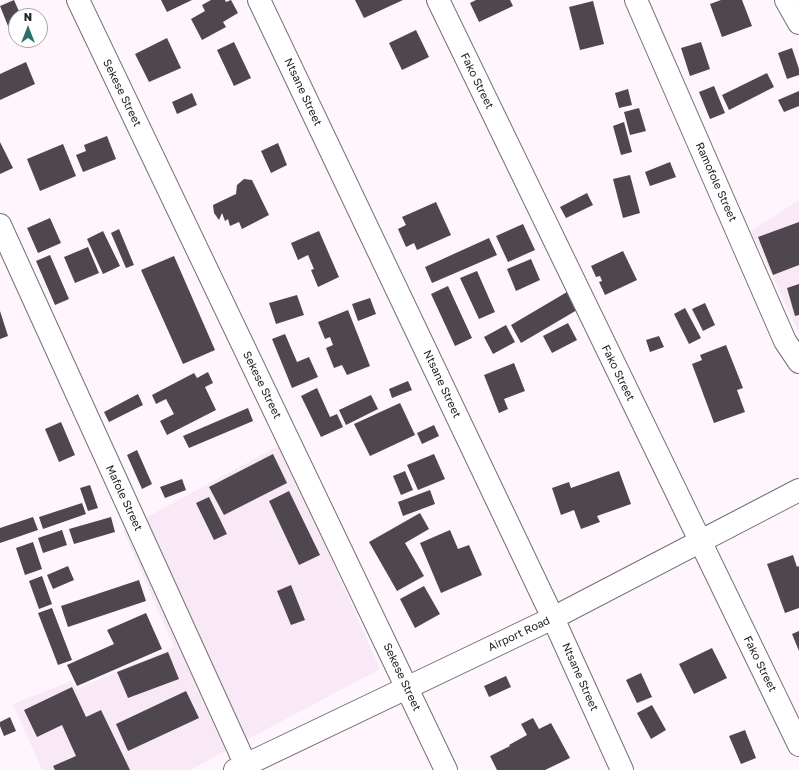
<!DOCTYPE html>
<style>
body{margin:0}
#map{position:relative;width:799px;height:770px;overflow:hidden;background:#fef5fd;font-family:"Golos Text",sans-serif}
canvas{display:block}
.north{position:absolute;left:8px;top:8px;width:40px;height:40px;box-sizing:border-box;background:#fff;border:1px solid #a7a6a7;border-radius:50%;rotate:0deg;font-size:11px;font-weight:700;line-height:16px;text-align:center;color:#242124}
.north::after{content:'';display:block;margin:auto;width:14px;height:18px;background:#2b7165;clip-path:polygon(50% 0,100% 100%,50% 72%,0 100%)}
</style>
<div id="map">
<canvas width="799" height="770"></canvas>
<div class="north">N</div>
</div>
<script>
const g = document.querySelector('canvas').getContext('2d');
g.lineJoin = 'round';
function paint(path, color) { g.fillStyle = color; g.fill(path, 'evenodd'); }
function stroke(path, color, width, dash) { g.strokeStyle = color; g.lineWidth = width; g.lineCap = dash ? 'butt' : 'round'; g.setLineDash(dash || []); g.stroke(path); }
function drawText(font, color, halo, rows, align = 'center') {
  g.font = font + ' "Golos Text",sans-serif'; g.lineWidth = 4; g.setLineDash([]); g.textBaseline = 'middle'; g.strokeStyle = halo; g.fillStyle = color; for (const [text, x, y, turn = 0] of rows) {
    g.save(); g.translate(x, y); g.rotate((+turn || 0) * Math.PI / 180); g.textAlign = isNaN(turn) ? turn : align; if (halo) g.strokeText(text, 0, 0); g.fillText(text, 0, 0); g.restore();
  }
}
const built = new Path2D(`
 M799,200v133l-48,-102z
 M278,446l27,54 75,169 -190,101h-148l-29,-66 58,-23 6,8 97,-42 -51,-117z`);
const building = new Path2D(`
 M14,0l7,16h-5v18l-4,2 -12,-30z
 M161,0h31l-25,12z
 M211,0h14l1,2 5,-2 7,13 -15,9 3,5 -24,13 -11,-21 14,-8 -3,-6z
 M355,0h48l-39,18z
 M476,0h34l3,6 -34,16 -9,-19z
 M721,0h21l10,26 -30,11 -12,-33z
 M593,1l11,43 -24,6 -11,-43z
 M416,30l13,27 -27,13 -13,-27z
 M167,38l14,30 -32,14 -14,-28z
 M234,42l17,36 -17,8 -17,-36z
 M701,42l9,27 -20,7 -9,-28z
 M792,48l7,21v6l-12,4 -9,-26z
 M26,62l9,22 -35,16v-26z
 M767,73l7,14 -45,23 -7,-15z
 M714,86l11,27 -15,6 -11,-27z
 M628,89l4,16 -13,3 -4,-15z
 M799,91v15l-15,6 -6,-12z
 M192,93l5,12 -20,9 -5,-12z
 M639,108l7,23 -16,4 -6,-23z
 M624,122l8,30 -11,3 -8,-29z
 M107,136l9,23 -33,13 -7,-17 10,-4 -2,-6z
 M0,142l13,26 -13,6z
 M278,143l9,22 -16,8 -10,-22z
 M63,144l13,32 -36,15 -13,-32z
 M670,162l6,15 -26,9 -5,-14z
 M630,175l10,38 -17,5 -10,-39z
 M244,179l8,1 17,35 -27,14 -3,-7 -9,4 -2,-7 -3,2 -3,-8 -3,7 -5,-7 -1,-8 23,-11 1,-9z
 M587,193l6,12 -27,13 -6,-11z
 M436,202l15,33 -34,15 -3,-7 -8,4 -8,-18 8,-4 -4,-8z
 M50,218l11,25 -23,10 -11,-25z
 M799,222v43l-26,10 -15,-38z
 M523,224l12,26 -27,12 -12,-26z
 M119,229l15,36 -8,3 -15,-35z
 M103,231l17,35 -17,8 -16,-35z
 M319,231l20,46 -21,10 -7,-17 3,-1 -6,-14 -10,5 -7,-17z
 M489,238l8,17 -65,28 -7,-16z
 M88,247l11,26 -24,10 -11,-26z
 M623,251l14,29 -32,15 -6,-13 3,-1 -2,-5 -4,1 -5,-11z
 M50,255l19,44 -14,6 -19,-44z
 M174,256l41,94 -32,14 -42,-94z
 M531,259l9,21 -24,11 -9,-22z
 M477,271l18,41 -16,7 -19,-41z
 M799,284v31l-4,1 -8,-28z
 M448,286l24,52 -17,8 -24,-52z
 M567,292l10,18 -56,33 -10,-18z
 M297,295l7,20 -28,9 -7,-21z
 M370,298l6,16 -18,7 -6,-17z
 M705,303l10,22 -12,6 -11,-22z
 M685,308l16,30 -12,6 -15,-30z
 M348,310l22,56 -23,9 -5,-10 -8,3 -8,-20 7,-3 -3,-8 -5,2 -7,-17z
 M0,311l8,25 -8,3z
 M568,323l9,17 -25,13 -9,-17z
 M506,325l9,17 -22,12 -9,-17z
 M285,334l12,28 12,-5 9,20 -26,11 -20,-49z
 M659,336l5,11 -14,5 -4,-12z
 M726,345l17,43 -6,2 8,22 -31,11 -22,-59 10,-4 -2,-5z
 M514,363l11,28 -21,8 4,10 -9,4 -15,-38z
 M208,372l5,11 -8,4 11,23 -49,25 -7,-14 14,-7 -8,-15 -10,5 -4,-9 42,-22 3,5z
 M408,381l4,9 -20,8 -3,-9z
 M317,388l13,29 7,-3 6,13 -22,10 -20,-41z
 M138,394l5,11 -34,17 -5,-10z
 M371,395l7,14 -32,16 -7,-15z
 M400,403l15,32 -45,21 -16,-32z
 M248,408l5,13 -64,27 -6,-12z
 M61,422l14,33 -16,7 -14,-33z
 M434,425l5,11 -17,8 -5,-11z
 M137,450l15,34 -10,5 -15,-34z
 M273,454l14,29 -63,32 -15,-28z
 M434,454l11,25 -27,11 -11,-25z
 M405,471l8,19 -12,5 -8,-19z
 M619,471l12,33 -34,12 3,6 -19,7 -7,-19 -13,5 -9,-27 17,-6 2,6z
 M182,479l4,11 -21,8 -5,-11z
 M90,485l8,23 -10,3 -8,-23z
 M430,490l5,14 -32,12 -5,-14z
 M289,491l31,64 -21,10 -30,-64z
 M209,497l18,37 -13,6 -18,-37z
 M82,503l4,11 -43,15 -4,-12z
 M420,513l9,16 -24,14 19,33 -27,15 -28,-49z
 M33,517l5,13 -38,13v-15z
 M111,517l4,15 -41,12 -5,-15z
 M62,530l5,15 -24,8 -5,-15z
 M450,530l8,19 11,-4 13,30 -41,18 -21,-50z
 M33,542l9,27 -17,6 -9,-27z
 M793,555l4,12 2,-1v42l-14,5 -18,-49z
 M68,566l6,14 -21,9 -6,-14z
 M42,576l10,28 -13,5 -10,-28z
 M139,580l7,21 -78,26 -7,-21z
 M291,585l14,35 -14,5 -14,-34z
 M424,586l16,28 -25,14 -15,-29z
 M52,608l20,52 -14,5 -20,-52z
 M146,613l16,36 -85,37 -10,-21 47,-21 -7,-14z
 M799,631v20l-7,-17z
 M712,648l15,30 -33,16 -15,-30z
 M168,652l11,27 -51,19 -11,-26z
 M641,673l11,24 -15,6 -11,-23z
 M506,676l5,11 -22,10 -5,-11z
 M72,687l14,30 15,-7 29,60h-75l-2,-4 23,-10 -14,-31 -25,12 -13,-27z
 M186,691l13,27 -71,33 -12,-27z
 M652,705l14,25 -15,9 -14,-26z
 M10,717l6,14 -12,5 -4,-10v-4z
 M533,718l6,11 12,-6 19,35 -25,12h-48l-7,-14 20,-10 -1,-1 18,-10 -6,-11z
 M745,730l11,28 -15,6 -12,-28z`);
const street = new Path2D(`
 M78,0l368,770
 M438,0l361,745
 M636,0l149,341 14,21
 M786,0l13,23
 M0,225l248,545
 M553,618l69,152`);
const secondary = new Path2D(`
 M259,0l294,618
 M235,770l318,-152 246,-128`);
const streetNames = [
 ["Fako Street",477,81,64],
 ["Ntsane Street",303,92,65],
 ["Sekese Street",122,93,64],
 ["Ramofole Street",716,182,66],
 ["Fako Street",618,373,64],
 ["Ntsane Street",442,384,65],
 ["Sekese Street",262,385,64],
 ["Mafole Street",124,498,65],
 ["Airport Road",519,634,-25],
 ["Fako Street",760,664,64],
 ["Sekese Street",402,677,65],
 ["Ntsane Street",580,677,66]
];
paint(built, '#f9e9f7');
paint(building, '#4e474d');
stroke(street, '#766e75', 24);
stroke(secondary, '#766e75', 24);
stroke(street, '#fff', 22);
stroke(secondary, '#fff', 22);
drawText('11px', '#242124', '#fff', streetNames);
</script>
